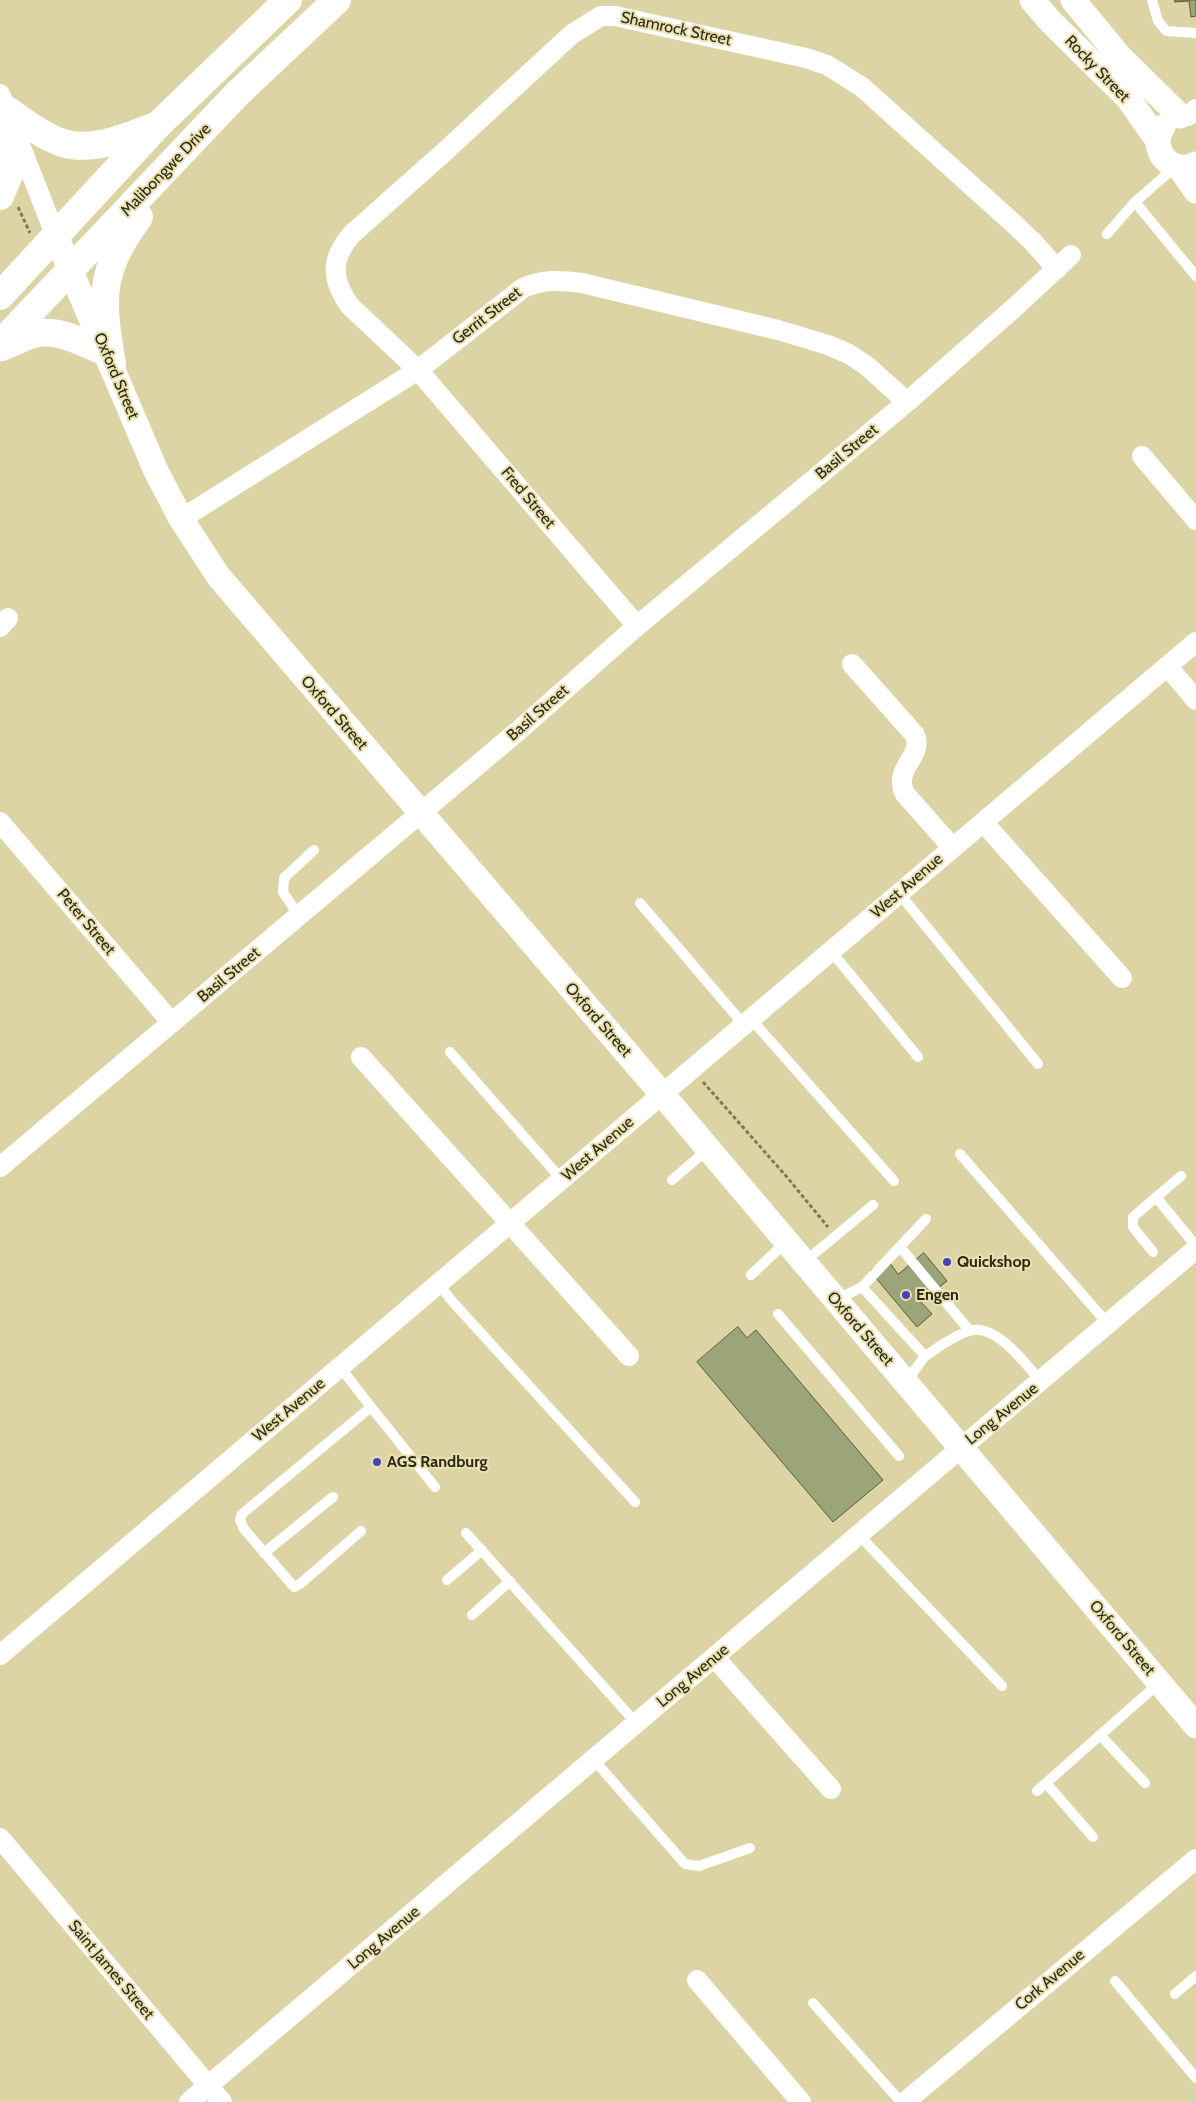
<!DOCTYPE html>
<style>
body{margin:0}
canvas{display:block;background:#dcd4a5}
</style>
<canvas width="1196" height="2102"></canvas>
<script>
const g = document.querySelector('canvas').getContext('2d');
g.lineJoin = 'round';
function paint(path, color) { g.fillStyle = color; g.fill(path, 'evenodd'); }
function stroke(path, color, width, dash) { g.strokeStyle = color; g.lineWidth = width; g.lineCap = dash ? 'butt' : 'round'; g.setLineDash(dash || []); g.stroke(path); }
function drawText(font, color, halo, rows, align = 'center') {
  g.font = font + ' Cabin,sans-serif'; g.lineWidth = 4; g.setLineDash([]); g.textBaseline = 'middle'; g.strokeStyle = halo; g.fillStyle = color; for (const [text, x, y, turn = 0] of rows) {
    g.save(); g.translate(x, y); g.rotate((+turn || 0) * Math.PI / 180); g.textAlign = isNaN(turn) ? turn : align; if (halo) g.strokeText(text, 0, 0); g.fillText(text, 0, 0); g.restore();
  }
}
const building = new Path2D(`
 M1175,0h21v16l-5,1 -2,-16 -14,1z
 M924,1253l23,28 -26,21 11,12 -15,13 -47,-56 16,-13 12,16z
 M738,1327l9,11 9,-8 127,150 -50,42 -136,-160z`);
const path = new Path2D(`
 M18,207l12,26
 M703,1082l83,94 42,51`);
const service = new Path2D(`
 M1152,0l6,21 8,10 30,2
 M1135,202l61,74
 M1107,234l28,-32 40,-35
 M899,893l139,171
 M640,903l104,122
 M299,916l-16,-24 1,-14 30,-28
 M831,951l87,106
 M751,1019l143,162
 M450,1052l112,128
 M960,1154l148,170
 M672,1180l36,-31
 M1156,1197l40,49
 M900,1247l69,83
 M1153,1252l-20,-25v-10l48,-41
 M815,1253l58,-48
 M751,1275l35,-33
 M439,1284l12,16 184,202
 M862,1287l64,-68
 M836,1300l26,-13 63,69 -19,26
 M778,1314l121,142
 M925,1356c14,-9 28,-20 44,-25 26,-9 57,33 72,51
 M340,1367l31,40 -129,107 -2,6 4,9 50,58 6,-3 61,-53
 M371,1407l64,80
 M466,1533l171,191
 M859,1535l143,151
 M264,1553l69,-56
 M447,1580l35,-30
 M472,1615l38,-34
 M1100,1735l45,48
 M594,1760l91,104 14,2 51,-18
 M1046,1783l47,54
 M1037,1791l122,-108
 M1115,1981l81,97
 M1175,1994l21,-18
 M813,2003l88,99`);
const minor = new Path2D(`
 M0,94l55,140
 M1188,116l8,-7
 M1142,456l54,64
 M181,519l237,-149 105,-82c20,-9 37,-8 59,-5l196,47 50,15 21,9 18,12 40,36
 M637,626l-219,-256 -68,-64c-19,-27 -20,-47 2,-72l90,-80 130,-120 29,-18h14l191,42 21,7 35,22 151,136 20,19 24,27
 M0,627l8,-9
 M852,664l63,71c9,22 -23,33 -10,59l47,53
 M1167,666l29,34
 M0,822l172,201
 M983,822l139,156
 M361,1057l268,299
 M0,1167l518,-436 119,-105 270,-224 107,-94 57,-53
 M0,1655l1196,-1013
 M715,1658l116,131
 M0,1838l222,264
 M697,1980l104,122
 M189,2102l1007,-853
 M905,2102l291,-243`);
const tertiary = new Path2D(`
 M1032,0l19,22 77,76 30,43
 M1073,0l47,57 60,59
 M1163,127c-15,23 8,49 33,37
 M1180,168l16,23
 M55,234l101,237 25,48 38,58 443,517 534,632`);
const secondary = new Path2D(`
 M7,110c16,11 34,25 53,32 30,11 65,-4 93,-15
 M0,196l10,-24v-54
 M0,296l158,-171 130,-125
 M0,344l237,-250 100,-94
 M1,347c11,-4 22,-10 33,-13 24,-6 50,9 72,18
 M112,364c-11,-65 -14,-91 27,-147`);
const markers = [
 [947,1262,5,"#4842b9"],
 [906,1295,5,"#4842b9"],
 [377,1462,5,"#4842b9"]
];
const streetNames = [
 ["Shamrock Street",676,29,12],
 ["Rocky Street",1097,69,46],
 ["Malibongwe Drive",166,170,-46],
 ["Gerrit Street",487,316,-38],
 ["Oxford Street",116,376,67],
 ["Basil Street",847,452,-40],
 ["Fred Street",528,498,50],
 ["Oxford Street",334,713,49],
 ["Basil Street",538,713,-41],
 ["West Avenue",907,886,-41],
 ["Peter Street",86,922,50],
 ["Basil Street",229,975,-40],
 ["Oxford Street",598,1020,49],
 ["West Avenue",598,1149,-41],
 ["Oxford Street",860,1329,49],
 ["West Avenue",289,1410,-40],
 ["Long Avenue",1002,1414,-39],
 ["Oxford Street",1122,1638,50],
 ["Long Avenue",693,1676,-40],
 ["Long Avenue",384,1938,-40],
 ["Saint James Street",111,1970,50],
 ["Cork Avenue",1050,1980,-40]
];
const poiNames = [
 ["Quickshop",957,1262],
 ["Engen",916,1295],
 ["AGS Randburg",387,1462]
];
paint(building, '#9ba579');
stroke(building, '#545d34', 1);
stroke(path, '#7f795a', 3, [4, 2.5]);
stroke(service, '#fff', 10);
stroke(minor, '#fff', 20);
stroke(tertiary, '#fff', 25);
stroke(secondary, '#fff', 28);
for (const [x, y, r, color] of markers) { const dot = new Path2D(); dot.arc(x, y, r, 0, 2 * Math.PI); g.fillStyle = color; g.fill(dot); stroke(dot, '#e9e1b2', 2); }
drawText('16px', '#2b2816', '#e9e1b2', streetNames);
drawText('bold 16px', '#2b2816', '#e9e1b2', poiNames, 'left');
</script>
